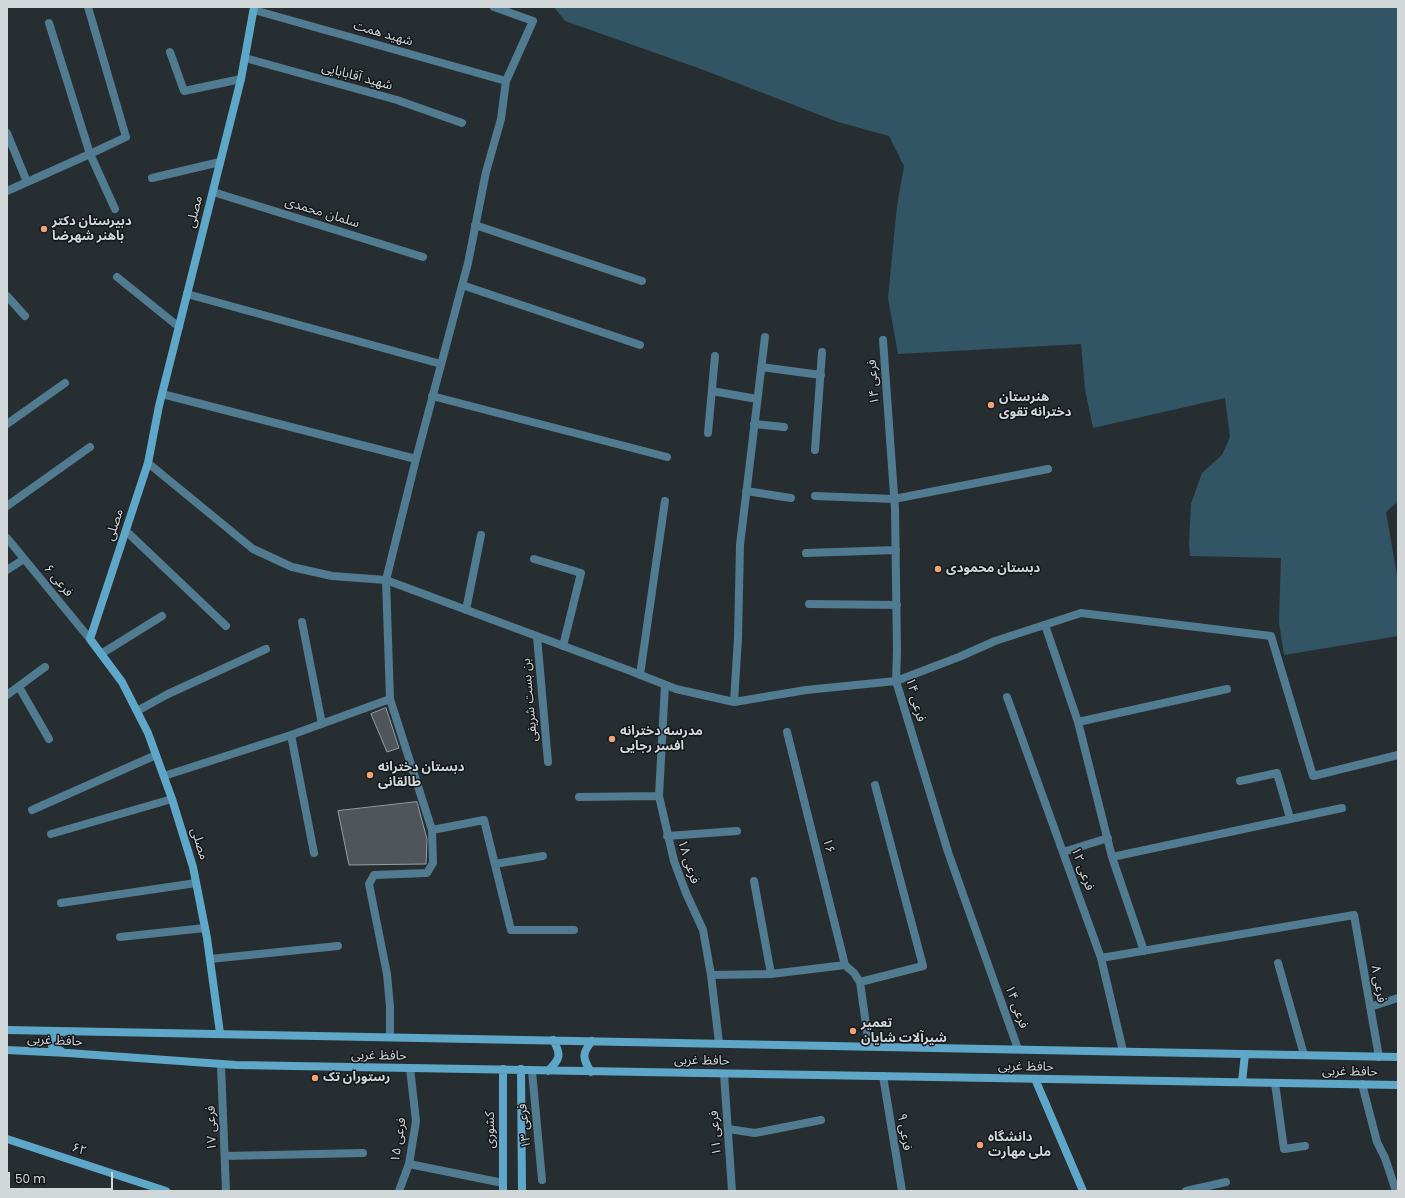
<!DOCTYPE html>
<meta charset="utf-8">
<style>
body{margin:0}
#map{position:relative;width:1405px;height:1198px;overflow:hidden;background:#272e32;font-family:Poppins,sans-serif}
canvas{display:block}
.frame{position:absolute;inset:0;border:8px solid #d2d7d9;pointer-events:none}
.scale{position:absolute;left:8px;top:1172px;width:105px;height:18px;box-sizing:border-box;border:2px solid #d2d7d9;border-top:0;padding-left:5px;font-size:12px;line-height:14px;white-space:nowrap;color:#d2d7d9;-webkit-text-stroke:3px #131618;paint-order:stroke}
</style>
<div id="map">
<canvas width="1405" height="1198"></canvas>
<div class="frame"></div>
<div class="scale">50 m</div>
</div>
<script>
const g = document.querySelector('canvas').getContext('2d');
g.lineJoin = 'round';
function paint(path, color) { g.fillStyle = color; g.fill(path, 'evenodd'); }
function stroke(path, color, width, dash) { g.strokeStyle = color; g.lineWidth = width; g.lineCap = dash ? 'butt' : 'round'; g.setLineDash(dash || []); g.stroke(path); }
function drawText(font, color, halo, rows, align = 'center') {
  g.font = font + ' Poppins,"Noto Sans Arabic",sans-serif'; g.lineWidth = 3; g.setLineDash([]); g.textBaseline = 'middle'; g.strokeStyle = halo; g.fillStyle = color; for (const [text, x, y, turn = 0] of rows) {
    g.save(); g.translate(x, y); g.rotate((+turn || 0) * Math.PI / 180); g.textAlign = isNaN(turn) ? turn : align; if (halo) g.strokeText(text, 0, 0); g.fillText(text, 0, 0); g.restore();
  }
}
const green = new Path2D(`
 M554,7h844v496l-3,1 -9,8 12,69v55l-114,19 -5,-33 2,-64 -91,-2 -1,-12 2,-40 11,-31 20,-18 8,-18 -5,-39 -132,30 -8,-39 -4,-45 -183,10 -10,-56 9,-92 7,-40 -15,-30 -51,-14 -137,-53 -136,-48z`);
const building = new Path2D(`
 M386,708l13,40 -12,4 -16,-38z
 M417,802l10,37 -1,25 -77,1 -11,-54z`);
const street = new Path2D(`
 M494,7l39,14 -27,60 -5,38 -15,53 -18,91 -52,196 -30,121 4,119 42,131 52,-10 27,110h63
 M254,10l252,71
 M49,23l41,131 25,55
 M170,52l14,39 57,-12
 M245,58l152,42 65,23
 M7,133l20,49
 M152,178l68,-16
 M7,191l83,-37 36,-17 -38,-130
 M213,192l210,65
 M475,225l167,56
 M117,277l62,50
 M462,285l178,60
 M187,294l254,70
 M7,296l18,20
 M883,340l12,169 2,142 -1,30 52,171 70,197
 M761,367l60,8
 M712,391l45,8
 M162,394l254,65
 M432,396l235,61
 M7,424l58,-41
 M754,424l30,3
 M708,433l7,-77
 M815,450l7,-98
 M148,463l105,86 39,18 40,9 54,4 242,90 48,19 58,13 72,-12 90,-9 63,-24 36,-16 86,-28 190,23 42,140 85,-21
 M746,491l45,7
 M815,496l79,3 154,-30
 M7,506l83,-59
 M126,531l100,95
 M7,538l83,101
 M806,553l90,-3
 M534,559l47,14 -18,73
 M7,570l17,-11
 M809,604l88,1
 M466,610l15,-75
 M302,622l20,102
 M1045,625l33,97 34,135 32,94
 M537,636l11,126
 M101,654l61,-38
 M640,675l25,-174
 M665,685l-6,111 15,65 12,32 17,37 8,45 8,68
 M19,687l30,52
 M7,695l38,-28
 M1007,697l94,261 22,93
 M734,702l4,-64 2,-93 25,-208
 M137,711l31,-17 98,-45
 M1078,722l149,-33
 M787,732l58,233
 M291,735l23,118
 M164,776l127,-41 99,-36
 M1240,781l37,-8 13,45
 M579,797l80,-1
 M32,810l124,-55
 M51,834l121,-35
 M667,836l70,-5
 M1063,852l45,-14
 M1112,857l230,-49
 M495,864l48,-8
 M754,881l17,93
 M61,903l135,-20
 M120,937l85,-9
 M1101,958l253,-43 25,142
 M210,959l128,-13
 M1278,963l26,92
 M711,975l60,-1 74,-9 9,8 6,9 9,64
 M860,982l63,-16 -48,-181
 M1370,1007l28,-9
 M390,1037v-30l-3,-33 -18,-90 5,-9 53,-2 6,-10 -1,-33
 M221,1065l5,126
 M532,1071l10,109
 M724,1074l8,117
 M883,1076l19,115
 M1275,1083l9,66 21,-3
 M1362,1084l15,58 8,16 11,33
 M728,1129l27,4 66,-13
 M225,1156l138,-3
 M409,1164l94,19
 M399,1191l10,-27 7,-43 -6,-53
 M1186,1191l40,-9`);
const secondary = new Path2D(`
 M7,1030l1391,27
 M220,1033l-13,-95 -14,-71 -21,-68 -24,-66 -26,-51 -32,-43 58,-176 11,-57 82,-327 13,-72
 M7,1050l61,3 168,12 1162,20
 M61,1051l-9,-5 -1,-5 4,-6 7,-2
 M503,1069v122
 M521,1069l1,122
 M548,1071c12,-12 14,-16 5,-31
 M591,1072c-9,-14 -9,-19 1,-31
 M1035,1079l48,112
 M1242,1082l3,-28
 M7,1139l159,52`);
const markers = [
 [44,229,4,"#efa377"],
 [991,405,4,"#efa377"],
 [938,569,4,"#efa377"],
 [612,739,4,"#efa377"],
 [370,775,4,"#efa377"],
 [853,1031,4,"#efa377"],
 [315,1078,4,"#efa377"],
 [980,1145,4,"#efa377"]
];
const streetNames = [
 ["شهید همت",383,34,16],
 ["شهید آقابابایی",357,77,15],
 ["مصلی",195,212,-76],
 ["سلمان محمدی",322,213,17],
 ["فرعی ۱۴",874,382,-94],
 ["مصلی",115,525,-72],
 ["فرعی ۶",58,581,50],
 ["بن بست شریفی",530,700,-95],
 ["فرعی ۱۴",915,700,75],
 ["مصلی",199,844,73],
 ["۱۶",828,846,76],
 ["فرعی ۱۸",688,862,72],
 ["فرعی ۱۲",1082,869,70],
 ["فرعی ۸",1378,984,80],
 ["فرعی ۱۴",1016,1007,70],
 ["حافظ غربی",55,1041,3],
 ["حافظ غربی",379,1056,1],
 ["حافظ غربی",702,1061,1],
 ["حافظ غربی",1026,1067,1],
 ["حافظ غربی",1350,1072,1],
 ["فرعی ۱۳",525,1126,-96],
 ["فرعی ۱۷",212,1128,-92],
 ["کشوری",491,1130,-90],
 ["فرعی ۹",904,1132,81],
 ["فرعی ۱۱",716,1133,-94],
 ["فرعی ۱۵",399,1140,-81],
 ["۶۲",79,1150,18]
];
const poiNames = [
 ["دبیرستان دکتر",52,222],
 ["باهنر شهرضا",52,237],
 ["هنرستان",999,398],
 ["دخترانه تقوی",999,413],
 ["دبستان محمودی",946,569],
 ["مدرسه دخترانه",620,732],
 ["افسر رجایی",620,747],
 ["دبستان دخترانه",378,768],
 ["طالقانی",378,783],
 ["تعمیر",861,1024],
 ["شیرآلات شایان",861,1039],
 ["رستوران تک",323,1078],
 ["دانشگاه",988,1138],
 ["ملی مهارت",988,1153]
];
paint(green, '#325566');
paint(building, '#4f565b');
stroke(building, '#959ea3', 1);
stroke(street, '#507b91', 8);
stroke(secondary, '#5fa7c9', 8);
for (const [x, y, r, color] of markers) { const dot = new Path2D(); dot.arc(x, y, r, 0, 2 * Math.PI); g.fillStyle = color; g.fill(dot); stroke(dot, '#131618', 1.5); }
drawText('13px', '#d2d7d9', '#131618', streetNames);
drawText('bold 13px', '#d2d7d9', '#131618', poiNames, 'left');
</script>
